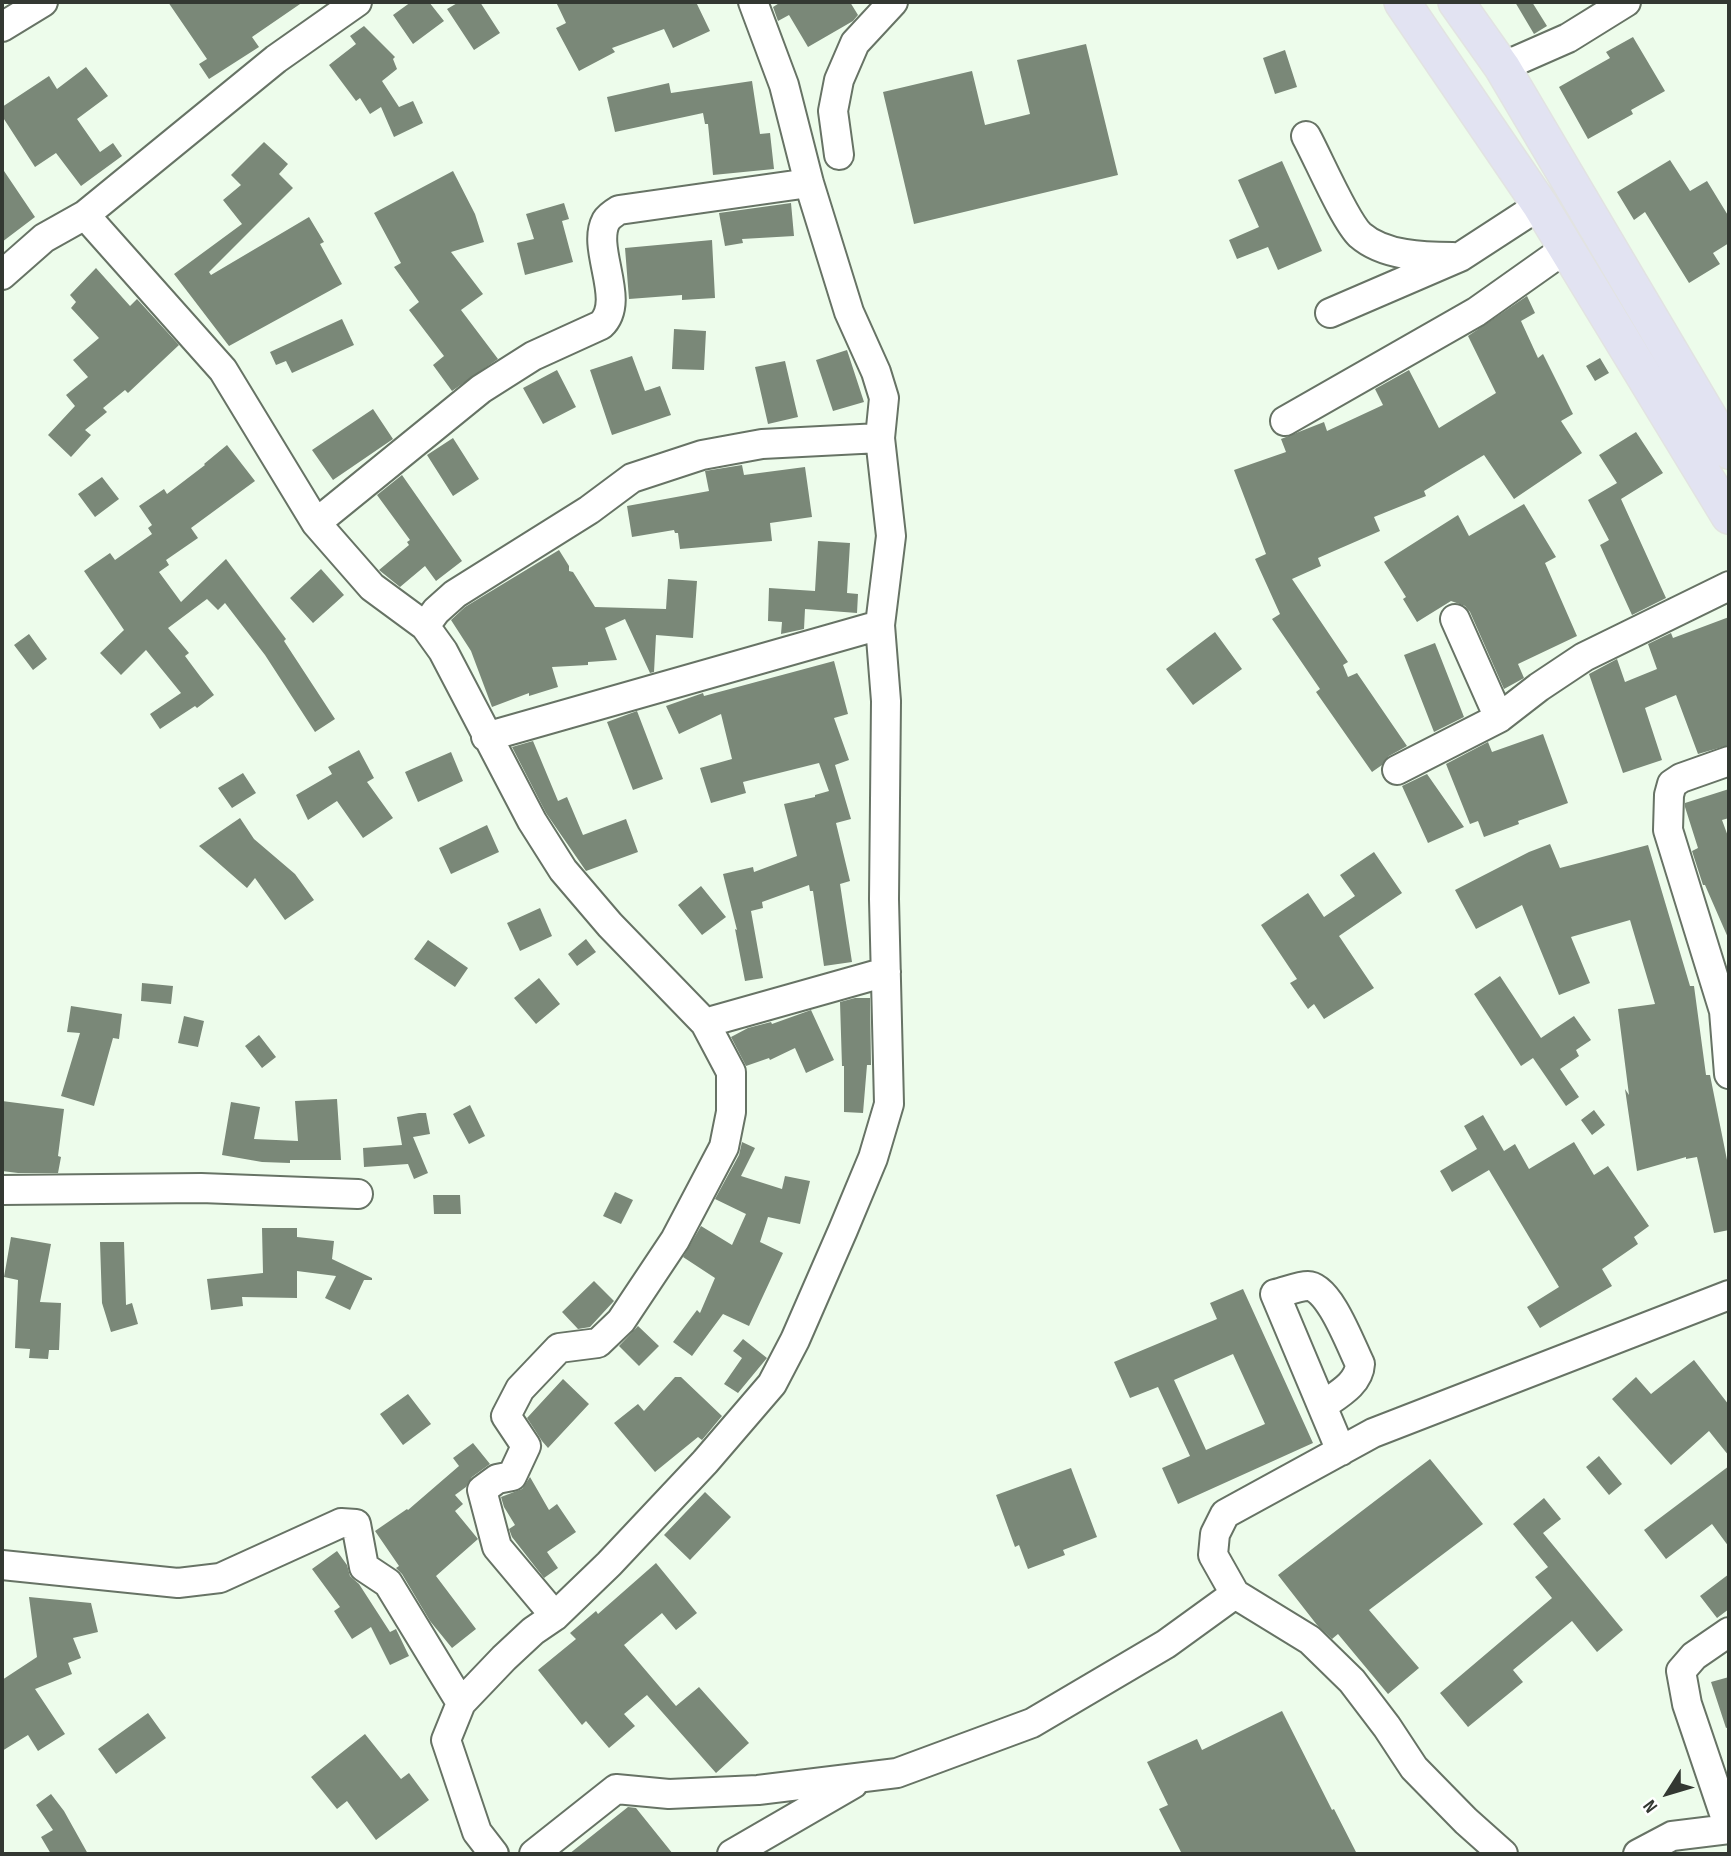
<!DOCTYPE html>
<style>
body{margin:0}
#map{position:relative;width:1731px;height:1856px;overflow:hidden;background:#edfceb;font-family:"Sofia Sans Condensed",sans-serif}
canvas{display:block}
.frame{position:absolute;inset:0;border:4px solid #333832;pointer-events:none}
.north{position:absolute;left:1633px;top:1758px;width:70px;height:70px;-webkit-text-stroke:5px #fff;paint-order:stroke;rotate:233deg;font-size:19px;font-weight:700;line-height:28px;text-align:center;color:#333832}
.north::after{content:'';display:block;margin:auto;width:24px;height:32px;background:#333832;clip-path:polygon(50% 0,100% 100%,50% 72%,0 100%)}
</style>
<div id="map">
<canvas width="1731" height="1856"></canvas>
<div class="frame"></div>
<div class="north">N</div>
</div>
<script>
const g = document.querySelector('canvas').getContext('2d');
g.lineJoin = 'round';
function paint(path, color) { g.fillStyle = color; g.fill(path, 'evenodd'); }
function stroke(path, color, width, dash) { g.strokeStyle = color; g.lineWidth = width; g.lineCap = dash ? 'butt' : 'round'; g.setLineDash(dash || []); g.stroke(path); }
const building = new Path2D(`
 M168,2h135l-51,35 7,10 -50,32 -10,-15 8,-5z
 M411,2h18l15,19 -31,23 -20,-29z
 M459,2h21l20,31 -26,17 -27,-41z
 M556,2h140l14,29 -37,17 -9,-19 -52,19 3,4 -36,19 -23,-43 10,-5z
 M781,2h69l8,13 -5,6 -45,26 -19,-32 -11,6 -5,-14z
 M1515,2h17l15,24 -13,8z
 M364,26l31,31 -2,2 4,10 -15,12 17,26 14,-6 10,22 -29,14 -13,-30 -11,7 -10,-16 -4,3 -27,-36 27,-21 -6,-8z
 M1633,37l32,54 -34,19 2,4 -45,25 -29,-52 51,-29 -4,-6z
 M1086,44l32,131 -204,49 -31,-132 89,-21 13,54 45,-11 -13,-54z
 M1285,50l12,37 -22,7 -12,-36z
 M86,67l22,29 -31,23 23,33 13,-9 9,13 -41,30 -25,-33 -21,14 -33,-51v-9l47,-31 8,13z
 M752,81l8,53 10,-1 4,36 -61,6 -5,-51h-3l-2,-11 -88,19 -8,-35 62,-14 2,10z
 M264,142l24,22 -9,10 14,14 -84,84 2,3 98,-58 15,25 -4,2 22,40 -113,62 -55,-72 68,-50 -19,-24 18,-15 -10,-10z
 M1670,160l20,31 17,-10 22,36v26l-16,10 7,11 -31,19 -44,-71 -11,8 -17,-28z
 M1282,161l40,90 -44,19 -10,-23 -31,12 -8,-19 30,-13 -21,-47z
 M2,168l33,49 -33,25z
 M453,171l22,43 9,28 -33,10 32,42 -22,16 37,49 -46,32 -19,-26 11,-9 -35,-46 10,-8 -25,-35 7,-4 -27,-50z
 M564,203l5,16 -7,2 11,41 -48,13 -8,-32 17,-4 -8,-25z
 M791,203l3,33 -52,3 1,4 -18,3 -6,-33z
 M712,240l3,58 -33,2v-5l-53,4 -4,-51z
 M96,268l34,38 7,-7 42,46 -51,48 -3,-3 -22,18 4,4 -22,18 6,5 -20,22 -23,-22 27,-29 -9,-11 22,-18 -15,-17 26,-22 -28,-30 5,-6 -6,-7z
 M1527,296l8,17 -14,8 17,37 5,-4 30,60 -12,7 21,32 -68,46 -30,-44 -60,36 2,5 -52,21 6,14 -62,27 3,8 -29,13 56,83 -5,3 5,12 9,-4 50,73 -18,10 -7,9 -10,7 -56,-80 4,-3 -48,-70 8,-5 -25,-55 11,-5 -32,-84 52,-18 -5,-13 43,-17 3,9 56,-26 -8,-16 34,-19 30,58 57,-35 -28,-57z
 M342,319l12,26 -62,28 -6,-12 -10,4 -6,-13z
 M674,329l32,2 -2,39 -32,-1z
 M847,350l17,52 -31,9 -17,-51z
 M632,356l13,35 15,-5 11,29 -59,20 -22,-65z
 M1600,358l9,15 -14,8 -9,-15z
 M785,361l13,56 -30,7 -13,-57z
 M557,370l19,37 -33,17 -20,-36z
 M373,409l20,30 -60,41 -21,-30z
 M1636,432l27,41 -42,26 45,99 -34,17 -32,-70 9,-5 -21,-40 29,-17 -18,-28z
 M453,438l26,41 -26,17 -26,-41z
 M227,445l28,36 -64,47 7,10 -32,22 3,5 -10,7 22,30 45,-43 60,80 -2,2 51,78 -20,13 -50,-77 -40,-52 -7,7 -11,-11 -39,29 21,25 -4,3 29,39 -17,13 -2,-2 -35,23 -10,-15 31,-21 -35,-43 -25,25 -21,-22 24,-23 -40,-59 26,-18 5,7 37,-26 -4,-6 4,-3 -13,-19 25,-17 3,5 38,-29 -1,-1z
 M742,465l2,10 61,-8 7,50 -42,6 2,18 -92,8 -2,-16h-3l-1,-3 -42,7 -5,-31 82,-15 -4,-20z
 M402,475l60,86 -26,20 -11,-15 -25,21 -21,-17 30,-25 -2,-3 3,-2 -33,-45z
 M102,477l17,22 -24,18 -17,-23z
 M1524,504l32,53 -11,6 32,73 -59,28 6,14 -20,11 -34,-77 -5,-6 -14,-5 -34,21 -14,-23 3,-2 -22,-35 74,-47 11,21z
 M818,541l32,2 -3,50 11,1 -1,19 -52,-4 -1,20 -23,5 1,-12 -14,-1 1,-33 46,3z
 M559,550l10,16v5l4,1 22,35 71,2 2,-30 29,2 -4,57 -37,-3 -2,37 -4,1 -25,-54 -20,9 12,32 -29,2v3l-36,2 6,20 -29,9v-3l-37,14 -21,-56 -20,-31 14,-13z
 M321,569l23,26 -31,28 -23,-25z
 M1729,617v128l-31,9 -22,-59 -31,13 17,52 -39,13 -34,-99 28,-15 8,23 32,-13 -9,-25 23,-11 2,5z
 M1215,632l27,37 -49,36 -27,-36z
 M29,634l18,25 -14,11 -19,-25z
 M1435,643l29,74 -30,15 -30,-77z
 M834,661l14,53 -14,4 15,42 -14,5 16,54 -15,4 14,58 -10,3 12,78 -28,4 -11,-75h-3l-1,-6 -47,17 1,6 -12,3 12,67 -18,3 -10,-52 2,1 -14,-56 30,-7 1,5 43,-16 -13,-52 31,-7v-2l14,-4 -10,-28 -76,19 3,11 -35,10 -11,-35 32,-9 -11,-45 -42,20 -13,-28 37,-13 1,3z
 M637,711l26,68 -30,11 -26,-68z
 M1543,734l25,69 -50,18 1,3 -35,13 -6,-16 -8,3 -24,-60 42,-22 4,10z
 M533,741l25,60 9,-4 16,38 43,-16 12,33 -52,19 -40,-58 -34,-66z
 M359,750l15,28 -7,4 26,36 -30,20 -26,-37 -29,19 -12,-25 36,-21 -4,-7z
 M451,752l12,29 -45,21 -13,-30z
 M243,773l13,20 -24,15 -14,-20z
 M1427,774l37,53 -36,16 -26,-57z
 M1729,789v29l-7,2 7,19v101l-24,-55h-2l-11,-34 6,-3 -13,-41v-4z
 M240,818l14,21 41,35 19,26 -29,20 -30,-42 -8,10 -48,-42z
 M487,825l12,27 -48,22 -12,-26z
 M1550,844l10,24 88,-23 42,141h4l12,89h4l17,85h2v70l-15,3 -17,-76 -11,2v-2l-49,14 -12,-82 4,6 -11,-86 37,-5 -25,-84 -59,17 19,46 -31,12 -37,-90 -46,24 -21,-39 74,-38z
 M1374,852l28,41 -63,43 35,52 -50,31 -10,-15 -6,5 -18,-26 7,-4 -36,-54 47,-32 16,24 31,-21 -15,-21z
 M701,886l25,31 -24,18 -24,-30z
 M540,908l12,28 -32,15 -13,-28z
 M586,939l10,13 -19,14 -9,-12z
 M428,940l40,28 -13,19 -41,-28z
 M1500,976l41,62 33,-22 17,24 -15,10 3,6 -19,13 19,28 -13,9 -33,-48 -12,8 -47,-72z
 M539,978l21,26 -24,20 -22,-26z
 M142,983l31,3 -2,18 -30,-3z
 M855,998h15l1,67h-4l-4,48 -19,-1v-46h-2l-2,-64z
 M71,1006l51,8 -3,25 -6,-1 -19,68 -33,-10 19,-63 -13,-1z
 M811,1010l23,50 -28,13 -11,-25 -25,12 -1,-2 -23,8 -15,-29 17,-9 23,-6 1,2z
 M184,1016l20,5 -6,26 -20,-4z
 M259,1035l17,22 -14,11 -17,-22z
 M337,1099l4,61h-51v3l-28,-1 -40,-7 9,-53 29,5 -6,32 44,2 -3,-40z
 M2,1101l62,8 -6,47 3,1 -3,16h-40l-16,-2z
 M470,1105l15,31 -16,8 -16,-30z
 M1594,1110l11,15 -13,10 -11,-15z
 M419,1113h7l4,21 -17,3 15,36 -14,6 -6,-15 -44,3 -1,-19 39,-3 -5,-28z
 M1483,1115l21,36 11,-7 14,25 45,-27 20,33 14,-9 41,60 -15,11 4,7 -36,25 10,17 -72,42 -13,-21 32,-20 -70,-117 -37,22 -12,-21 37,-22 -13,-23z
 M742,1142l13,6 -14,28 41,13 3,-13 25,5 -10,43 -32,-7 -8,25 23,11 -34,73 -26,-12 -31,42 -19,-14 24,-32 3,3 15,-35 -32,-21 18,-31 31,19 14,-31 -31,-15 24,-44z
 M615,1192l18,8 -12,24 -18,-8z
 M433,1195h27l1,19h-27z
 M262,1228h35v9l37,4 -2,18 40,19v2h-8l-14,30 -25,-12 11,-22 -39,-5v27l-55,-1 1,9 -32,4 -4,-31 56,-6z
 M11,1237l40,7 -11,58 21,1 -2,47h-10l-1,9 -19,-1 1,-9 -15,-1 3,-68 -14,-3z
 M100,1242h24l2,63 6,-2 6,21 -27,8 -9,-29z
 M594,1281l20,20 -24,26 -12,2 -16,-17z
 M1243,1289l70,154 -135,61 -16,-36 28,-12 -32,-69 -28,11 -16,-36 103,-43 -7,-16zM1233,1354l32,70 -59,26 -32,-70z
 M638,1326l21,20 -20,20 -20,-20z
 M743,1339l24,19 -29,35 -14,-9 18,-26 -9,-7z
 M1694,1360l35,45v51l-20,-25 -38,34 -59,-66 24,-22 15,17z
 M675,1377h6l41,39 -20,24 -4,-3 -43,35 -41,-49 24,-19 6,7z
 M563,1379l26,25 -41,44 -6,-7 -15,-23z
 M408,1394l23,30 -28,21 -23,-31z
 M473,1443l17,21 -18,13 -6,10 -11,8 8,9 -8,7 23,28 -42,37 40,53 -24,19 -22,-27 -28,-47 -6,-6 3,-2 -24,-35 32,-22 1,1 51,-44 -6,-8z
 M1599,1456l23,28 -13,11 -23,-28z
 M1430,1459l53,65 -114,86 50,58 -31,26 -50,-60 -6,5 -15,-14 -39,-50z
 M1729,1466v81l-17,-23 -46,35 -22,-29z
 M1071,1468l26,69 -34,13 2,5 -37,14 -9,-24 -4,2 -19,-52z
 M530,1477l19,33 8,-6 19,28 -29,20 11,16 -14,10 -32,-41 -3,-8 6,-4 -11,-18 -3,-10 21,-8z
 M705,1492l26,25 -41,43 -26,-25z
 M1544,1498l17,21 -18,14 80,97 -26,22 -25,-31 -59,49 10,12 -55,45 -28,-34 112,-95 -17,-21 13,-10 -35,-43z
 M337,1551l10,14 3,11 9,8 31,48 6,-3 13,27 -19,9 -19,-38 -19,12 -18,-28 6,-4 -28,-38z
 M656,1563l41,50 -21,17 -14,-17 -38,32 52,61 23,-19 50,56 -33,30 -69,-78 -23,19 11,12 -26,22 -23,-27 -4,4 -44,-55 38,-31 -6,-6 26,-22 2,3z
 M1729,1574v35l-12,9 -17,-22z
 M29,1597l62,6 7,29 -25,6 8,20 -13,5 4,11 -37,15 30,45 -27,17 -10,-16 -26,16v-71l35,-23z
 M1729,1677v50l-3,1 -15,-46z
 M1282,1711l50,99 2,-1 23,45h-175l-23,-45 9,-4 -21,-43 50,-23 5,11z
 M148,1713l18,25 -50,36 -18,-25z
 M365,1734l36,45 8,-6 20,27 -53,40 -29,-39 -10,8 -26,-32z
 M51,1794l13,17 24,43h-37l-10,-17 12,-7 -17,-25z
 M628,1807l8,1 37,46h-104z`);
const minor = new Path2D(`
 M2,27l41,-25
 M1502,67l66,-29 58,-36
 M1306,136c12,22 39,85 54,99 24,21 64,22 93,22
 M839,155l-6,-44 6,-31 16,-37 38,-41
 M85,215l138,155 93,153 56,64 53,39 18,25 89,170 31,49 47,55 95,98 26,49v40l-7,35 -49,93 -54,81 -23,22 -39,5 -39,41 -14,27 20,30 -14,30 -15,3 -15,11 15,57 58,69
 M2,275l42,-37 41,-23 191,-156 81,-57
 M1330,313l130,-56 80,-52
 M1285,421l191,-109 89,-63
 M316,523l165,-134 52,-33 68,-31c26,-24 -10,-76 5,-104 3,-5 8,-8 13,-11l190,-27
 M1455,619l44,99
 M425,626l11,-15 19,-17 134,-84 43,-32 70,-23 60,-11 118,-6
 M486,737l394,-112
 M1729,761l-48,17 -9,6 -3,11 -1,35 56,181 5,63
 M1397,770l102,-52 40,-31 45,-30 145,-71
 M705,1023l181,-51
 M2,1190l199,-2 157,6
 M1322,1406c15,-11 37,-22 38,-42 -9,-18 -31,-78 -52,-78 -10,0 -23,6 -33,8l66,157
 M2,1565l176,18 42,-5 121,-55 15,1 8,43 24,16 73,120
 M1729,1632l-35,24 -13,15 6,33 42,124
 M494,1854l-17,-22 -31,-92 15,-37 43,-45 29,-27 22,-15 54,-52 96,-102 67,-78 23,-44 48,-110 30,-72 16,-54 -5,-205 2,-198 -6,-76 11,-89 -11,-98 4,-40 -8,-26 -27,-60 -40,-129 -25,-98 -31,-83
 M534,1854l82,-65 53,5 89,-4 139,-17 135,-50 134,-79 69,-50
 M732,1854l121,-70
 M1503,1854l-37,-33 -52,-53 -27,-41 -35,-46 -42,-41 -75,-46 -22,-39 2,-21 10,-20 148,-81 356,-138
 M1638,1854l34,-18 57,-7`);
const major = new Path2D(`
 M1402,2l138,203 189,311
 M1456,2l46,65 227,384`);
paint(building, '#7a8878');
stroke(minor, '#677365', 32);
stroke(major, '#e2e3e2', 38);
stroke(minor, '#fff', 28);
stroke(major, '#e2e3f2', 35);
</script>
